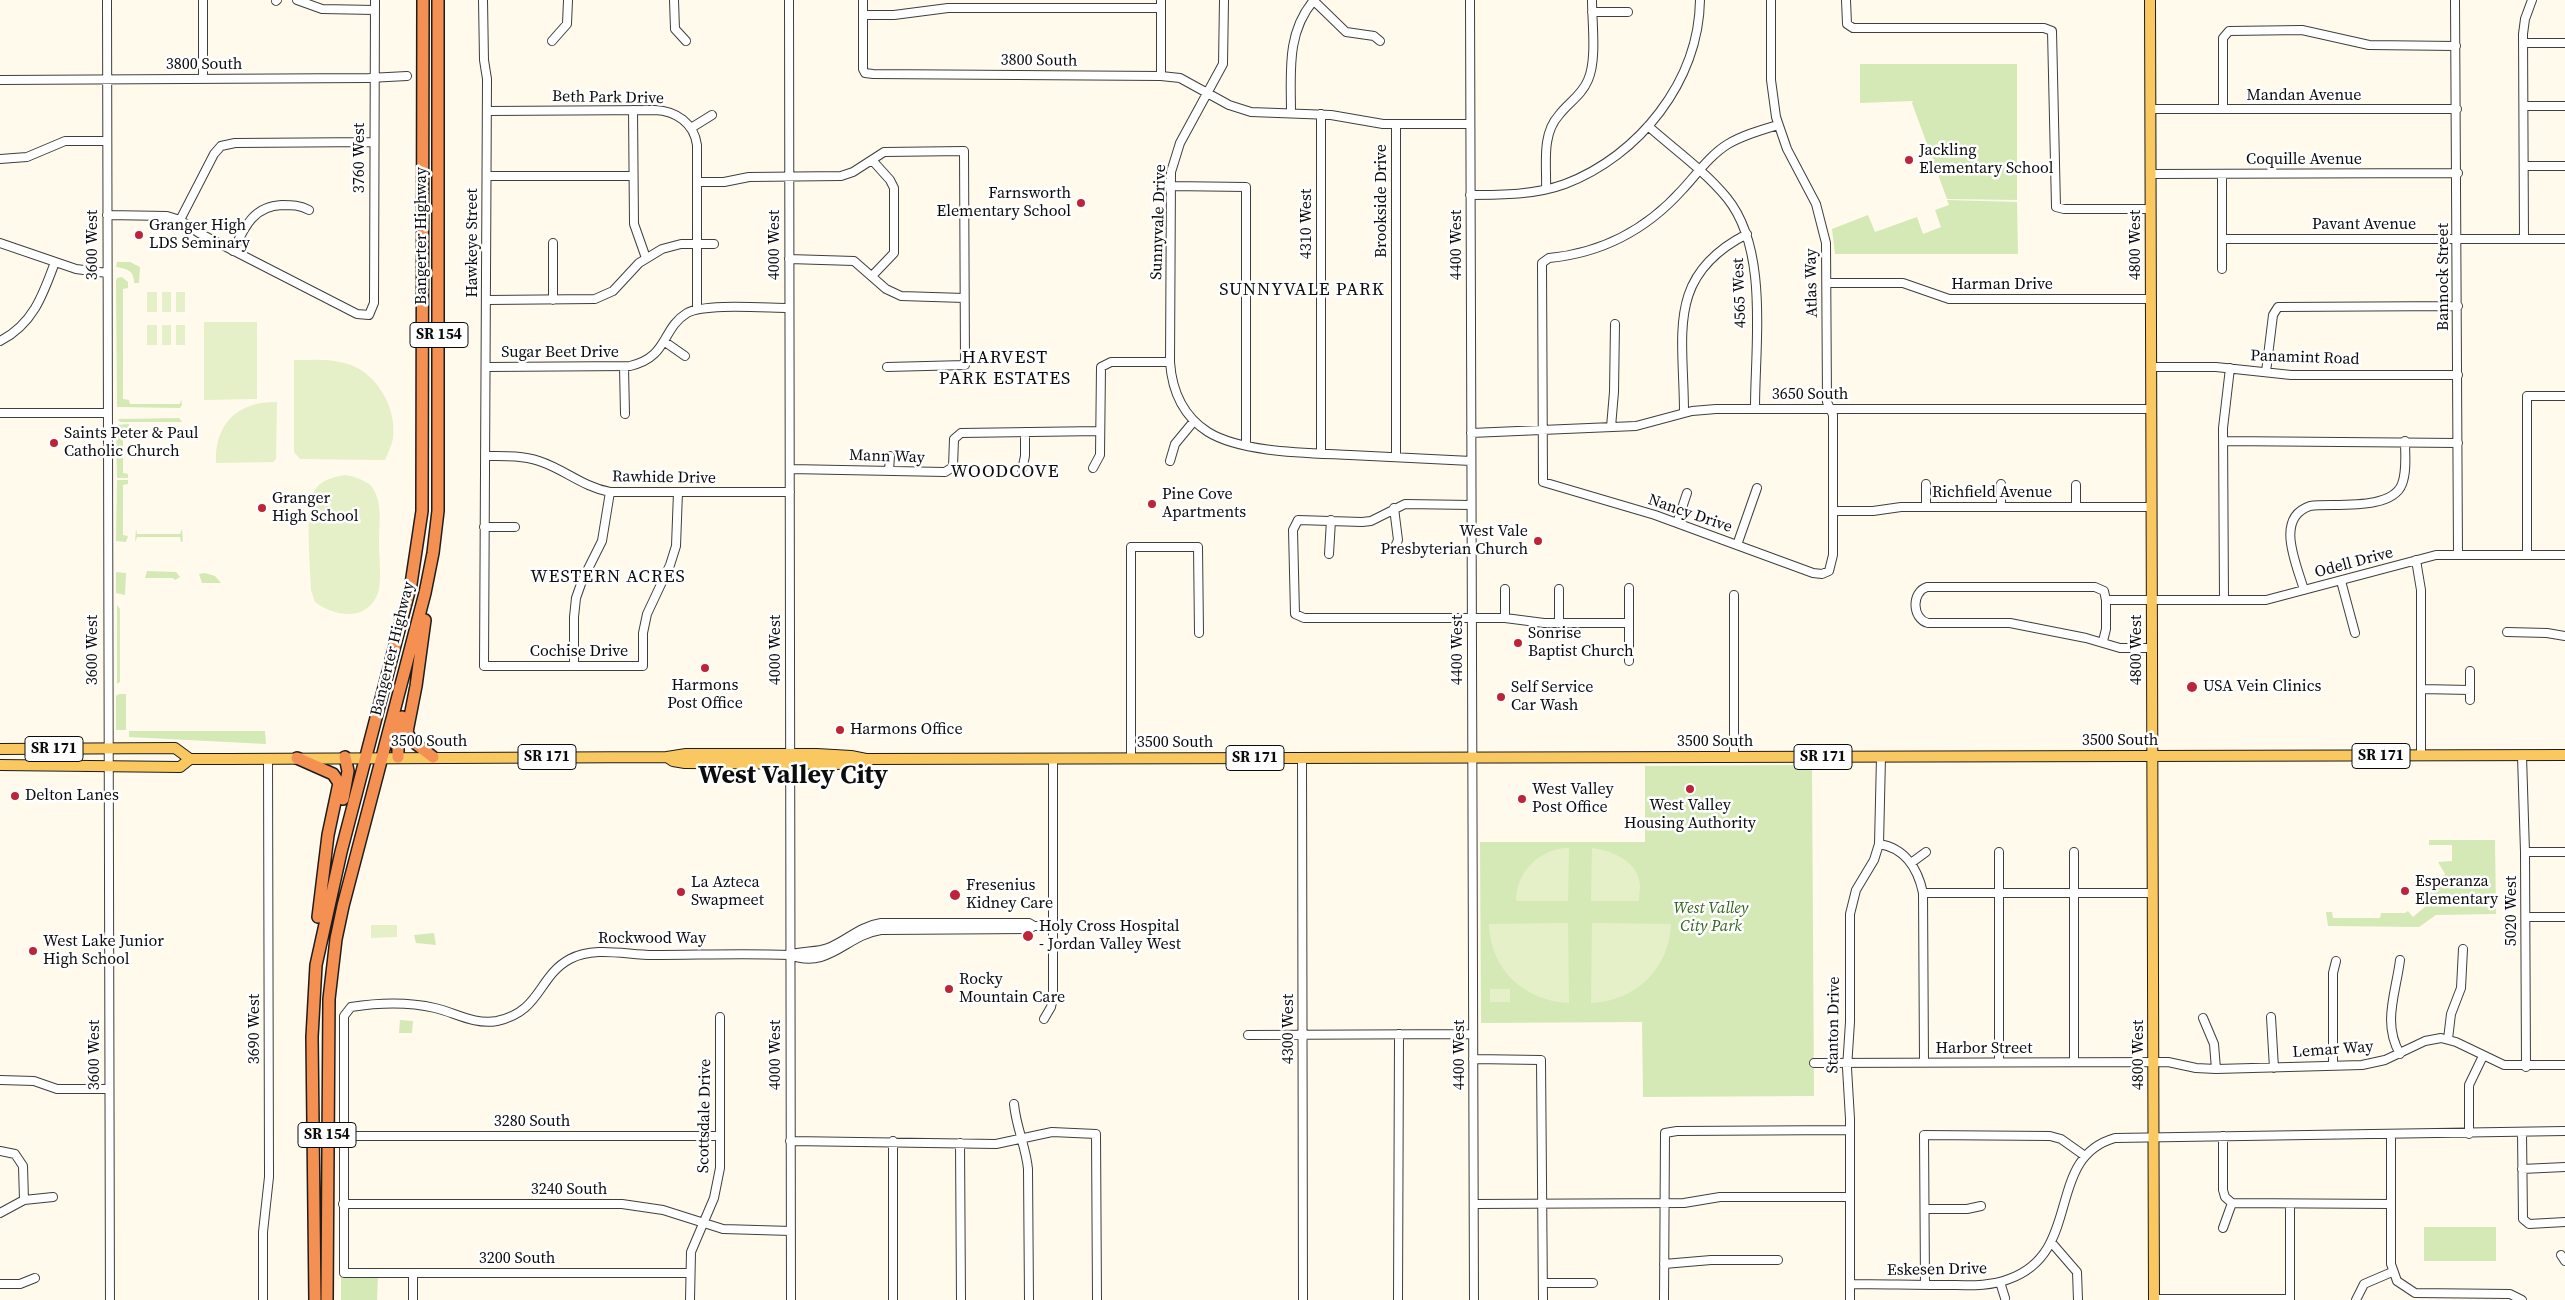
<!DOCTYPE html>
<style>
body{margin:0}
canvas{display:block;background:#fffaec}
</style>
<canvas width="2565" height="1300"></canvas>
<script>
const g = document.querySelector('canvas').getContext('2d');
g.lineJoin = 'round';
function paint(path, color) { g.fillStyle = color; g.fill(path, 'evenodd'); }
function stroke(path, color, width, dash) { g.strokeStyle = color; g.lineWidth = width; g.lineCap = dash ? 'butt' : 'round'; g.setLineDash(dash || []); g.stroke(path); }
function drawText(font, color, halo, rows, align = 'center') {
  g.font = font + ' "Source Serif 4",serif'; g.lineWidth = 5; g.setLineDash([]); g.textBaseline = 'middle'; g.strokeStyle = halo; g.fillStyle = color; for (const [text, x, y, turn = 0] of rows) {
    g.save(); g.translate(x, y); g.rotate((+turn || 0) * Math.PI / 180); g.textAlign = isNaN(turn) ? turn : align; if (halo) g.strokeText(text, 0, 0); g.fillText(text, 0, 0); g.restore();
  }
}
const green = new Path2D(`
 M1860,64h157v136l-70,-1 -35,-96 1,-2 -53,2z
 M1947,200l70,2 1,52h-183l-3,-25 36,-14 7,17 42,-15 6,17 18,-7 -6,-17 14,-5z
 M117,262h13l10,5 -1,16h-5c0,-13 -7,-14 -18,-16z
 M122,277l6,5v6l-5,1v110l6,1 1,4h50l1,-5 1,6 -2,3 -63,-1 -1,-126 1,-3z
 M179,418l3,4h-62l-2,-3z
 M129,424v5l-6,1v43l5,1v4h-11l-1,-53z
 M117,480h11v4l-5,1v50l5,1 -2,6 -10,-1z
 M136,529l1,5h43l2,-5 1,12 -2,1 -1,-5h-43l-2,5z
 M147,571l29,1 4,5 -5,3 -2,-2h-28z
 M116,572l10,1 -1,22 -9,-2z
 M205,573l10,3 6,7h-19l-3,-9z
 M117,605l3,4v73l-3,2z
 M119,694h7v36h-10v-34z
 M129,731h136l1,13 -137,-7z
 M1812,765l2,331 -171,1 -1,-75 -161,1 -1,-181h165v-76z
 M2429,840h66l1,74 -60,1 -17,12 -91,-1 -2,-14h6l1,6h47l1,-5h24l3,-2 5,6 19,-16 -7,-11 10,-8 4,4 5,-3 -3,-6 4,-3 -7,-12 14,-1v-16h-23z
 M434,933l2,12 -20,-2 -2,-8z
 M400,1020l13,1 -1,12h-13z
 M2496,1227v34h-72v-34z
 M341,1276l37,1 -1,23h-36z`);
const pitch = new Path2D(`
 M147,292h10v20h-10z
 M162,292h9v20h-9z
 M176,292h9v20h-9z
 M204,322h53v77l-53,1z
 M147,325h10v20h-10z
 M162,325h9v20h-9z
 M176,325h9v20h-9z
 M294,360c18,0 36,-2 54,4 29,9 49,44 45,74 -1,7 -5,15 -8,22l-85,-1 -6,-7z
 M277,402l-1,57 -3,3 -57,1c-2,-39 22,-62 61,-61z
 M345,475c8,1 21,5 27,12 11,15 7,38 7,56 0,13 3,39 -1,50 -11,29 -43,24 -63,9l-4,-12c0,-22 -8,-87 6,-103 7,-8 18,-10 28,-12z
 M1569,848l-1,53h-52c0,-29 24,-53 53,-53z
 M1592,848c18,2 43,12 47,32 2,6 0,14 0,21h-48z
 M1568,923l1,80c-45,-2 -79,-34 -80,-79z
 M1592,923l79,1c-2,45 -35,77 -80,79z
 M371,925h26v12l-26,1z
 M1490,989h20v13h-20z`);
const minor = new Path2D(`
 M107,0l3,1300
 M203,0v79
 M297,0l25,9 53,1
 M483,0l1,60 3,19 -3,587h159v-33l4,-19 23,-49 6,-19 2,-54
 M674,0l1,29 11,12
 M789,0l2,1300
 M863,0v69l2,4 8,1 288,2 19,2 49,27 22,7 80,3 52,9h87
 M1161,0v76
 M1224,0l-1,64 -43,79 -9,29 -1,190c2,29 13,54 38,70 34,21 102,21 142,23 40,2 81,4 121,6
 M1313,0l33,32 28,4 6,5
 M1470,0l4,1300
 M1771,0v80l5,37 11,32 29,55 10,39 1,159 6,13v140l-4,16 -7,3 -9,-1 -158,-58 -112,-33 -1,-219 7,-5c53,-5 97,-28 133,-68 14,-15 28,-35 46,-46 15,-9 33,-14 50,-19
 M1846,0l1,24 6,4h191l8,3 4,176 8,2h87
 M2455,0l3,555
 M276,1l1,-1
 M1592,12h36
 M863,15h31l54,-7h213
 M552,41l15,-17 1,-24
 M2523,43h42
 M0,80l369,-2 38,-2
 M2524,106h41
 M2150,109h307
 M2223,109v-71l6,-7 73,-1 67,15 87,1
 M633,110l1,114 12,34
 M487,111l168,-1c21,1 39,13 42,35v164
 M1291,113c0,-41 -5,-80 23,-113
 M1321,114v340
 M1396,125v332
 M1648,126c26,23 57,45 79,72 42,52 28,146 28,210
 M691,128l21,-13
 M0,159l27,-2 38,-16h42
 M872,160l18,20 4,8v65l-22,23
 M2524,166h41
 M2150,174l308,-1
 M2222,174v95
 M487,176h146
 M697,182h27l25,-5 92,-1 12,-4 31,-20 80,-1 1,214 -78,2
 M1170,186l76,1v257
 M1546,189c1,-24 -5,-54 13,-74 9,-12 23,-20 29,-35 9,-20 4,-57 4,-80
 M1470,195c32,0 65,0 95,-11 74,-28 134,-103 135,-184
 M107,215l60,1 13,4 19,13 158,81 12,1 5,-12 1,-303
 M180,220l34,-66 7,-8 14,-3 139,-1
 M2222,239h343
 M2524,239l-1,-205 2,-15 7,-19
 M0,243l76,26 31,4
 M233,251c11,-23 20,-45 49,-46 10,0 18,0 27,5
 M789,259l65,2 32,28 15,7 63,2
 M1827,283h76l46,16h202
 M487,300l108,-1 18,-8 26,-28 23,-14 19,-5h33
 M553,300v-57
 M0,341c33,-17 43,-46 55,-79
 M665,342l20,14
 M487,367l143,-1c39,-9 31,-37 57,-53 18,-10 79,-5 102,-5
 M624,367l1,47
 M2151,367h65l75,8h167
 M2266,372l7,-57 5,-8 180,-1
 M0,413h107
 M1684,413c0,-79 -19,-137 63,-179
 M1611,427l3,-35 1,-68
 M1471,433l165,-7 56,-15 24,-2h435
 M2223,441l235,2
 M485,456c18,0 36,-1 54,5 25,8 44,26 71,31h180
 M1170,461l5,-17 19,-23
 M1093,468l7,-13 1,-88 10,-5h59
 M790,469l155,3 8,-5 1,-28 7,-6 139,-2
 M1022,470l3,-14v-24
 M889,471l1,-15
 M1926,484v23
 M2001,484v23
 M1471,505l-66,-1 -34,17 -9,1 -64,-2 -5,10 2,84 9,4h201l39,5h85
 M2076,507v-22
 M1833,511h40l28,-4h250
 M1677,523l10,-30
 M484,527h31
 M1737,545l20,-57
 M1393,551l5,-11 -4,-32
 M1329,554l2,-34
 M2527,555v-159h38
 M2416,560l5,30v166
 M2341,581l14,52
 M1629,588v73
 M1505,589v29
 M1559,589v34
 M2304,590c-7,-25 -30,-72 6,-84 24,-3 82,5 92,-22 5,-13 3,-29 3,-43
 M1734,595v162
 M2224,600l-1,-172 7,-60
 M2507,632l40,1 18,3
 M2103,641l3,-12v-29
 M2152,648h-32l-34,-10 -76,-15h-82c-16,-4 -17,-31 -1,-36h168l9,4 2,9h160l170,-45h129
 M574,666v-49l2,-19 6,-17 20,-40 8,-49
 M2470,671v29
 M2421,689l49,1
 M2522,756l3,96 1,215
 M1302,758l1,542
 M1131,759v-212h67l1,86
 M1879,844c26,4 39,25 44,49l1,169
 M2074,852v210
 M2525,852h40
 M1911,863l15,-11
 M1923,893h230
 M2526,917h39
 M790,955c12,-5 25,-2 38,-7 18,-7 32,-22 53,-25h148l5,3
 M2271,1017l3,51
 M2203,1018l11,26 2,25
 M1044,1019l7,-12 2,-10v-238
 M1248,1035l225,-1
 M2448,1039l3,-25 10,-26 2,-39
 M2400,1054c-18,-31 -4,-61 0,-94
 M1473,1059l68,1 2,240
 M1999,1062v-210
 M1814,1063l354,-1 28,6 20,1 146,-4 23,-5 40,-19 16,-3 15,4 48,23h61
 M2333,1065v-92l3,-12
 M0,1080l34,1 23,8h52
 M1014,1104c2,23 12,43 14,65l1,131
 M2522,1133l1,86 6,5 36,-2
 M2391,1134v130l6,17 18,12 95,1 12,6
 M2469,1134v-49l14,-29
 M343,1136h377
 M2223,1136v54l2,7 7,6 -9,25
 M790,1141l206,3 56,-12 44,2 1,166
 M893,1141v159
 M960,1143l1,157
 M0,1151l15,3 8,12 1,34
 M2522,1169l43,-2
 M2232,1203l159,1
 M343,1204h279l41,6 60,19 68,2
 M1474,1204l210,-1 36,-6h130
 M2290,1204v96
 M1925,1209h42l14,-3
 M0,1213l24,-13 29,-3
 M2051,1242l26,30 1,28
 M2561,1255l4,6
 M1664,1264l47,-4h67
 M690,1273h-346v-257l7,-9c26,-4 58,-5 84,1 21,5 39,17 62,13 44,-9 41,-45 73,-62 25,-13 56,-4 83,-4 46,0 91,-2 137,0 39,15 56,-20 91,-25l148,-1 5,-3h19
 M2000,1282l5,16
 M1543,1283h50
 M0,1284h20l15,-6
 M1850,1284c32,0 64,1 95,1 21,0 44,2 64,-6 75,-27 35,-121 106,-141l450,-7
 M1925,1285l-1,-150 126,1 11,3 24,17
 M2154,1299h136
 M263,1300v-68l6,-55 -1,-419
 M413,1300v-27
 M690,1300l1,-48 23,-54 6,-30v-151
 M1398,1300l1,-266
 M1664,1300l1,-167 12,-2 173,-1
 M1850,1300v-181l-3,-51 3,-46v-108l6,-24 18,-30 5,-16 2,-87
 M2356,1300l8,-16 28,-12`);
const major = new Path2D(`
 M2150,0l4,1300
 M0,749l175,-1 15,11h38l439,-2 19,-3h131l34,2 15,3 1699,-4
 M667,757l6,4 12,2 167,1 13,-4
 M0,765l180,2 10,-8`);
const highway = new Path2D(`
 M425,620l-9,66 -9,46 4,8 22,17
 M398,757v-18l4,-22
 M297,758l36,16 6,9 -11,52 -10,82
 M343,799l5,-28 -3,-14
 M315,1300l-3,-263 4,-72 25,-113 70,-268 11,-73 1,-511
 M327,1300l2,-301 7,-60 7,-33 82,-313 8,-40 5,-42v-511`);
const markers = [
 [1909,160,5,"#bd2438"],
 [1081,203,5,"#bd2438"],
 [139,235,5,"#bd2438"],
 [54,443,5,"#bd2438"],
 [1152,504,5,"#bd2438"],
 [262,508,5,"#bd2438"],
 [1538,541,5,"#bd2438"],
 [1518,643,5,"#bd2438"],
 [705,668,5,"#bd2438"],
 [2192,687,6,"#bd2438"],
 [1501,697,5,"#bd2438"],
 [840,730,5,"#bd2438"],
 [1690,789,5,"#bd2438"],
 [15,796,5,"#bd2438"],
 [1522,799,5,"#bd2438"],
 [2405,891,5,"#bd2438"],
 [681,892,5,"#bd2438"],
 [955,895,6,"#bd2438"],
 [1028,936,6,"#bd2438"],
 [33,951,5,"#bd2438"],
 [949,989,5,"#bd2438"]
];
const shields = [
 [439,335,58],
 [54,749,58],
 [2381,756,58],
 [547,757,58],
 [1823,757,58],
 [1255,758,58],
 [327,1135,58]
];
const shieldNames = [
 ["SR 154",439,335],
 ["SR 171",54,749],
 ["SR 171",2381,756],
 ["SR 171",547,757],
 ["SR 171",1823,757],
 ["SR 171",1255,758],
 ["SR 154",327,1135]
];
const streetNames = [
 ["3800 South",1039,61,1],
 ["3800 South",204,65],
 ["Mandan Avenue",2304,96],
 ["Beth Park Drive",608,98,1],
 ["3760 West",360,158,-90],
 ["Coquille Avenue",2304,160],
 ["Brookside Drive",1382,201,-90],
 ["Sunnyvale Drive",1159,222,-88],
 ["4310 West",1307,224,-90],
 ["Pavant Avenue",2364,225],
 ["Bangerter Highway",422,236,-90],
 ["Hawkeye Street",473,243,-90],
 ["3600 West",93,245,-90],
 ["4000 West",775,245,-90],
 ["4400 West",1457,245,-90],
 ["4800 West",2136,245,-90],
 ["Bannock Street",2444,277,-90],
 ["Atlas Way",1812,283,-91],
 ["Harman Drive",2002,285],
 ["4565 West",1740,293,-92],
 ["Sugar Beet Drive",560,353],
 ["Panamint Road",2305,358,2],
 ["3650 South",1810,395],
 ["Mann Way",887,457,2],
 ["Rawhide Drive",664,478,1],
 ["Richfield Avenue",1992,493],
 ["Nancy Drive",1690,514,19],
 ["Odell Drive",2354,563,-15],
 ["Bangerter Highway",393,649,-76],
 ["3600 West",93,650,-90],
 ["4000 West",776,650,-90],
 ["4400 West",1458,650,-90],
 ["4800 West",2137,650,-90],
 ["Cochise Drive",579,652],
 ["3500 South",2120,741],
 ["3500 South",429,742],
 ["3500 South",1715,742],
 ["3500 South",1175,743],
 ["5020 West",2512,911,-90],
 ["Rockwood Way",652,939],
 ["Stanton Drive",1834,1025,-89],
 ["3690 West",255,1029,-90],
 ["4300 West",1289,1029,-90],
 ["Harbor Street",1984,1049],
 ["Lemar Way",2333,1050,-4],
 ["3600 West",95,1055,-90],
 ["4000 West",776,1055,-90],
 ["4400 West",1460,1055,-90],
 ["4800 West",2139,1055,-90],
 ["Scottsdale Drive",705,1116,-89],
 ["3280 South",532,1122],
 ["3240 South",569,1190],
 ["3200 South",517,1259],
 ["Eskesen Drive",1937,1270,-1]
];
const poiNames = [
 ["Jackling",1919,151],
 ["Elementary School",1919,169],
 ["Farnsworth",1071,194,"right"],
 ["Elementary School",1071,212,"right"],
 ["Granger High",149,226],
 ["LDS Seminary",149,244],
 ["Saints Peter & Paul",64,434],
 ["Catholic Church",64,452],
 ["Pine Cove",1162,495],
 ["Apartments",1162,513],
 ["Granger",272,499],
 ["High School",272,517],
 ["West Vale",1528,532,"right"],
 ["Presbyterian Church",1528,550,"right"],
 ["Sonrise",1528,634],
 ["Baptist Church",1528,652],
 ["Harmons",705,686,"center"],
 ["Post Office",705,704,"center"],
 ["USA Vein Clinics",2203,687],
 ["Self Service",1511,688],
 ["Car Wash",1511,706],
 ["Harmons Office",850,730],
 ["West Valley",1532,790],
 ["Post Office",1532,808],
 ["Delton Lanes",25,796],
 ["West Valley",1690,806,"center"],
 ["Housing Authority",1690,824,"center"],
 ["Esperanza",2415,882],
 ["Elementary",2415,900],
 ["La Azteca",691,883],
 ["Swapmeet",691,901],
 ["Fresenius",966,886],
 ["Kidney Care",966,904],
 ["Holy Cross Hospital",1039,927],
 ["- Jordan Valley West",1039,945],
 ["West Lake Junior",43,942],
 ["High School",43,960],
 ["Rocky",959,980],
 ["Mountain Care",959,998]
];
const parkNames = [
 ["West Valley",1711,909],
 ["City Park",1711,927]
];
const neighbourhoodNames = [
 ["SUNNYVALE PARK",1302,290],
 ["HARVEST",1005,358],
 ["PARK ESTATES",1005,379],
 ["WOODCOVE",1005,472],
 ["WESTERN ACRES",608,577]
];
const townNames = [
 ["West Valley City",793,776]
];
paint(green, '#d5e9b6');
paint(pitch, '#e6f0c8');
stroke(minor, '#3f3f3f', 10);
stroke(major, '#1d1d1d', 12);
stroke(highway, '#1d1d1d', 14);
stroke(minor, '#fff', 8);
stroke(major, '#fac861', 10);
stroke(highway, '#f59053', 11);
for (const [x, y, r, color] of markers) { const dot = new Path2D(); dot.arc(x, y, r, 0, 2 * Math.PI); g.fillStyle = color; g.fill(dot); stroke(dot, '#fff', 2); }
for (const [x, y, w] of shields) { const box = new Path2D(); box.roundRect(x - w / 2, y - 12.5, w, 25, 4); g.fillStyle = '#fff'; g.fill(box); stroke(box, '#0c0c0c', 1); }
drawText('bold 15px', '#0c0c0c', null, shieldNames);
drawText('16px', '#0c0c0c', '#fff', streetNames);
drawText('16px', '#0c0c0c', '#fff', poiNames, 'left');
drawText('italic 16px', '#31641d', '#fff', parkNames);
g.letterSpacing = '1px';
drawText('18px', '#0c0c0c', '#fff', neighbourhoodNames);
g.letterSpacing = '0px';
drawText('bold 26px', '#0c0c0c', '#fff', townNames);
</script>
